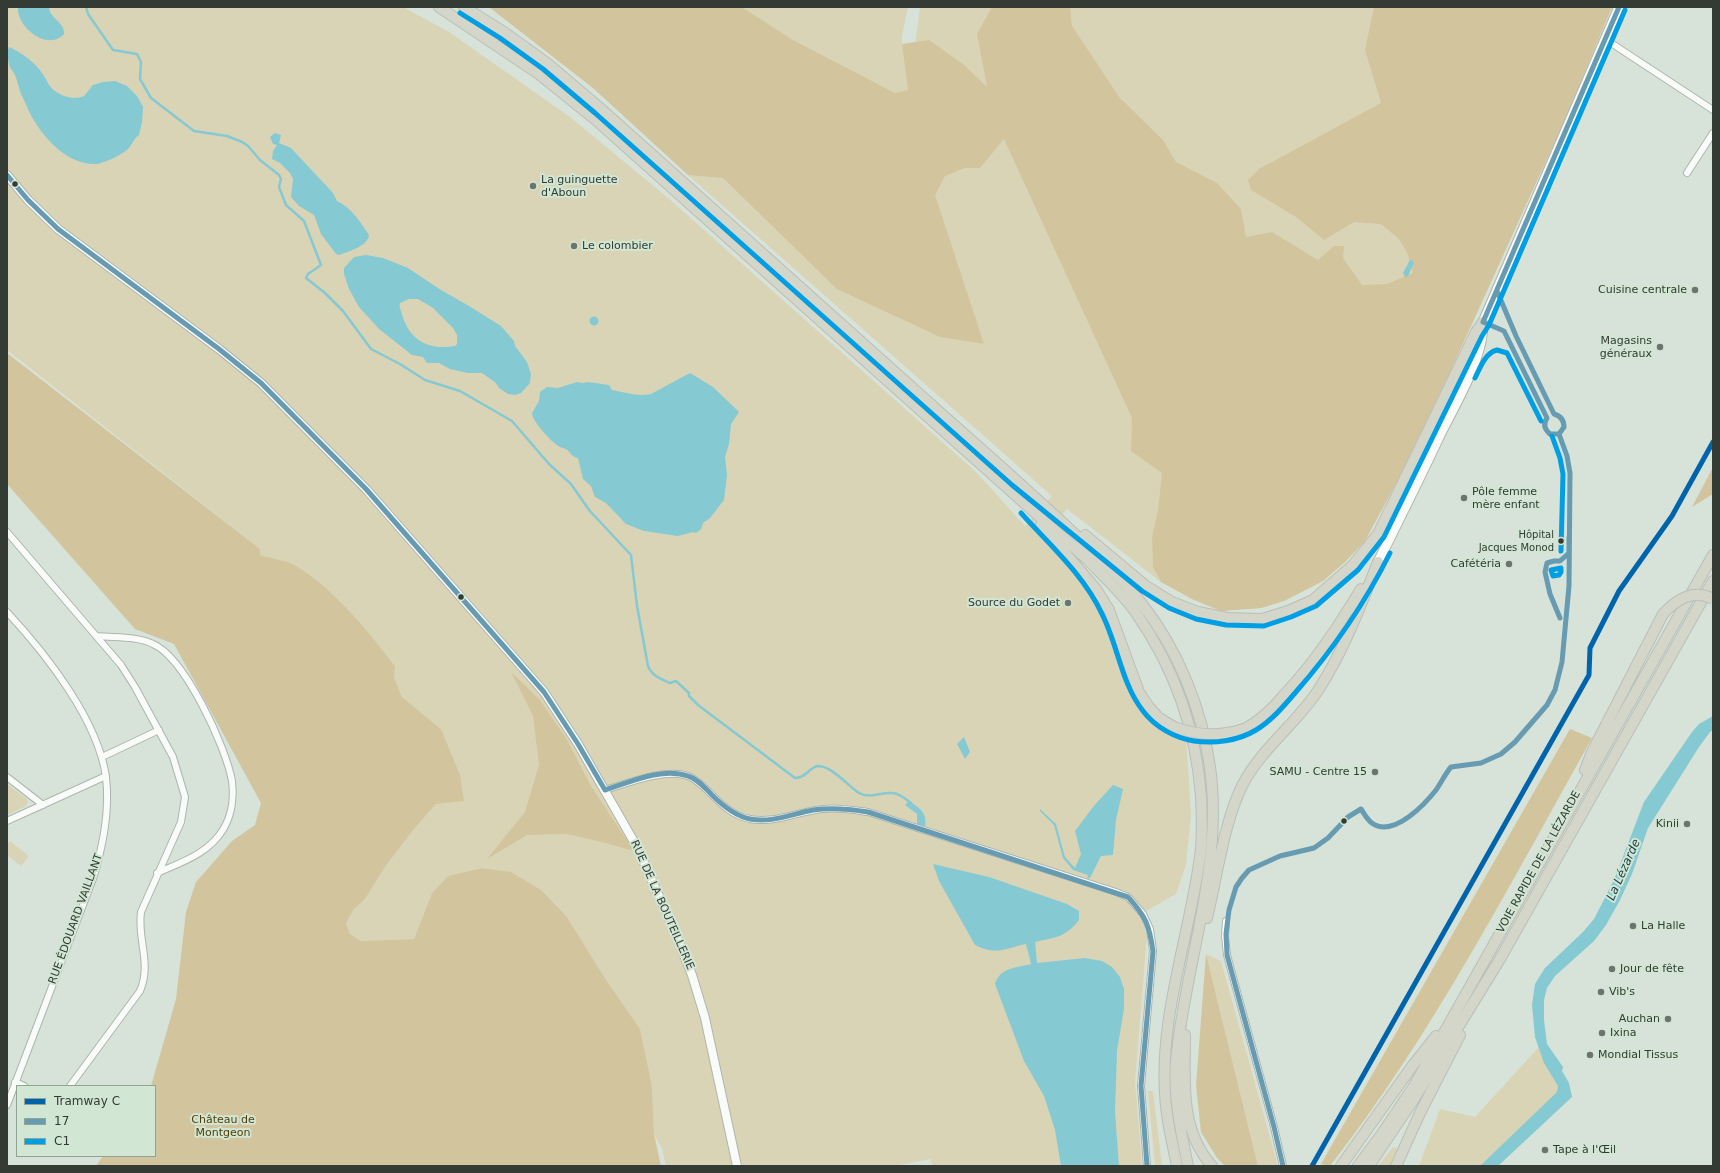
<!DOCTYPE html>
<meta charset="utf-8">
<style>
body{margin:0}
#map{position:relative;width:1720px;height:1173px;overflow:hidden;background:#d7e2d8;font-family:"DejaVu Sans",sans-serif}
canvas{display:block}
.frame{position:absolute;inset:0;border:8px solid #333b34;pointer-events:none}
.legend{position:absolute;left:16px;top:1085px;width:140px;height:72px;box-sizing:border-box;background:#d2e6d4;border:1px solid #92a294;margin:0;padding:5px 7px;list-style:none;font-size:12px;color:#333b34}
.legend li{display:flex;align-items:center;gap:8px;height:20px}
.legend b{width:20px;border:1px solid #92a294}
</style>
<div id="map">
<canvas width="1720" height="1173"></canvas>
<div class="frame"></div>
<ul class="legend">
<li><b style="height:5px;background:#0064ac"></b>Tramway C</li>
<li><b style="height:5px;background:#669bb1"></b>17</li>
<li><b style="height:5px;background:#009ee3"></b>C1</li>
</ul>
</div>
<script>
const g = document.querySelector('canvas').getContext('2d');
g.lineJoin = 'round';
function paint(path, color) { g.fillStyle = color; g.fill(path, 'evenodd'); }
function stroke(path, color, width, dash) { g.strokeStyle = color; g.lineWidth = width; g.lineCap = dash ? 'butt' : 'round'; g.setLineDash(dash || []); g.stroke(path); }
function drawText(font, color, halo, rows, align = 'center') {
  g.font = font + ' "DejaVu Sans",sans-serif'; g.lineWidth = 4; g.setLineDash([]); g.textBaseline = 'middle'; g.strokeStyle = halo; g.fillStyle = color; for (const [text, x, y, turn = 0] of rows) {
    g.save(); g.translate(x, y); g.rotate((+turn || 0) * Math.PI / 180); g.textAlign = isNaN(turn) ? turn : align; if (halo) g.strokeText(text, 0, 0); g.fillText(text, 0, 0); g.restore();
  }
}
const green = new Path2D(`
 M7,7h396l46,25 121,85 97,80 310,276 48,53 27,-30 -364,-321 -95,-87 -104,-81h419l-6,29v8l10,26 8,-63h692l-50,119 -197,415 -20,21 -22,19 -39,20 -23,7 -40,3 -29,-12 -31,-17 -94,-73 -26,29 34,35 22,27 30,80 15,29 21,21 23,9 5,75 -5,51 -10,29 -37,21 8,19 -12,148 7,84h-209l-3,-7 -35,7h-229l-4,-17 -8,-15 -2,-47 -44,-104 -41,-66 -56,-44 -29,-5 -34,8 -16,17 -18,46 -53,2 -11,-7 -4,-11 8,-14 11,-10 20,-32 29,-38 22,-25 5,-75 -39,-32 -8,-20 1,-11c-27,-34 -60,-76 -97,-99 -10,-6 -26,-8 -38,-12v-6l-253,-199z
 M7,784l20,15 1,3 -2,4 -19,9z
 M10,841l19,15 -8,10 -14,-11v-10z
 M1206,954l15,7 57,205h-20z
 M1538,1048l11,3 18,36 -79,79h-69l21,-57 35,8z
 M1148,1091h5l9,75h-7z
 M1393,1147l4,2 -7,17h-12z`);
const forest = new Path2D(`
 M489,7h253l49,32 104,54 13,-3 -6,-46 27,-4 34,24 24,23 -10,-53 15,-27h78l2,19 47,71 44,43 13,22 41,21 24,26 5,28 26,-5 46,28 16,-14h10l-1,12 19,27 25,-1 26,-11 -6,-21 -8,-13 -18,-15 -27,-2 -30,18 -28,-23 -45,-27 -3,-10 11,-11 122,-66 -16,-53 9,-43h238l-50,119 -145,319 -52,96 -20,21 -22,19 -39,20 -23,7 -40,3 -29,-12 -31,-17 -8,-15 -1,-30 6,-26 4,-38 -31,-22 1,-33 -128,-279 -24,29h-15l-20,8 -10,19 49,149 -44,-7 -103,-48 -114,-111 -35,-3 -95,-87z
 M7,353l253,196v6c12,4 28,5 38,12 38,24 70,64 97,99l-1,11 8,20 39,32 19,46 4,26 -28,3 -22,25 -29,38 -20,32 -11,10 -8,14 4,11 11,7 53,-2 18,-46 16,-17 34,-8 29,4 30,18 26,27 41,66 32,46 12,58 2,47 7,32h-565l7,-10h52v-70h-4l25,-87 10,-87 10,-30 36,-41 23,-16 6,-22 -87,-159 -39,-15 -128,-145z
 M1713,468v26l-21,13 19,-36z
 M511,672l29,28 26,38 25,48 43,65 -32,-9 -35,-8 -40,1 -40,24 38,-47 14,-47 -6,-49z
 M1570,729l22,9c-82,146 -159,296 -262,428l-9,-2z
 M1206,954l52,212h-33l-8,-8 -16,-26 -5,-47z`);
const water = new Path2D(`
 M18,7h31c0,11 16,15 15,27 -16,18 -48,-7 -46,-27z
 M9,47c14,6 27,16 35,29 3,5 6,12 11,15 8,6 20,9 29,5l9,-11 10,-3 12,-1 12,5 10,10 6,11 -1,15 -3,13c-6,4 -6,9 -11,14 -5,5 -25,15 -32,15 -26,1 -48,-21 -61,-42 -5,-7 -8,-16 -12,-24 -4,-7 -5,-16 -8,-23 -1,-3 -4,-5 -5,-8 -2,-3 -3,-17 -1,-20z
 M275,133l6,2 -2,8 12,5 42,45 4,8c14,6 24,22 32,34 -2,12 -20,16 -30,20l-3,-1 -15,-20 -7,-19 -15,-9 -8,-9 2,-18 -3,-6 -10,-10 -8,-4 1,-8 4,-6 -4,-1 -3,-7z
 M366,255l17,3 25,10 33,22 28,16 32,20 13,15 1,5 12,16 4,12 -1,9 -9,10 -6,2 -7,-1 -9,-6 -3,-5 -14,-10h-14l-18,-4 -11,-6h-12l-4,-6 -11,-2 -33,-26 -20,-22 -10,-18 -5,-15v-6l10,-11zM409,299h9l15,9 20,20 4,7v9l-2,2c-28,5 -47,-7 -54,-35 -1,-4 -2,-4 -1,-8z
 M1410,260h2l2,3 -6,13 -3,1 -2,-4z
 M589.5 321a4.5 4.5 0 1 1 9 0a4.5 4.5 0 1 1-9 0Z
 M690,373l23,14 26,25 -8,12 -2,20 -4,13 2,18 -3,25 -14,18 -7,5 -2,6 -5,4 -3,-1 -15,4 -34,-5 -18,-7 -20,-21 -11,-6 -4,-11 -8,-7 -5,-21c-8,-2 -7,-6 -12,-9 -2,-1 -5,-1 -6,-2 -8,-4 -28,-26 -28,-34l7,-12 1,-9 7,-5 11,1 19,-6 6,1 5,-1 21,3 3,5c12,2 26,7 39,4z
 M1713,716v14l-3,2 -11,15 -51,81 -16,46 -12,26 -14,25 -12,16 -39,35 -8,12 -3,12v20l3,24 16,23 -1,4 7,12 3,14 -74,69h-18l77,-74 1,-6 -14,-23 -9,-26 -3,-32 3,-21 10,-16 38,-36 11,-13 20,-39 30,-78 48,-70 7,-8z
 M964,737l6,15 -5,7 -8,-15z
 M1113,785l10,4 -7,31 -3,35 -12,1 -11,22h-3l1,-3 -15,-5 -10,-12 -9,-33 -14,-14v-2l16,15 9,33 10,11 6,-14 -6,-23 18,-24z
 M909,801c13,9 18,11 16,29l-8,-3v-13l-12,-9z
 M933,864l56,13 78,27 12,7v9c-14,18 -23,17 -44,22l2,21 48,-5 17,3 10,6 8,10 4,12v20l-7,42 -2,61 4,54h-58l-6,-36 -11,-34 -20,-35 -29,-77c5,-17 22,-16 36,-20l-5,-20c-20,4 -30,12 -51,1l-36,-64z`);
const stream = new Path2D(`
 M86,7l2,7 25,36 24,4 4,8 -1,17 11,19 43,33 33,5 15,6 6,4 12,14 19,15 2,4 -2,8 7,18 18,16 17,44 -13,9 -2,4 19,15 18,18 28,38 29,15 25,16 35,11 52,30 37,43 22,20 18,26 42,45 6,51 11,60c4,10 13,13 22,17l6,-2 13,12v3l9,9 97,73c12,0 14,-11 23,-12 14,0 30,20 41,27 11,6 21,-1 33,0 7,0 14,6 19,10`);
const minor = new Path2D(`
 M1605,39l108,71
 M1687,173l26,-40
 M7,532l114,133 14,22 38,70 12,40 -4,25 -40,90c-4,28 11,51 -1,79l-70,95
 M7,612c39,42 91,108 99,165 4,34 -3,67 -12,99l-87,229
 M97,636c18,2 40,0 56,8 32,14 73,103 79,137 2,15 0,33 -8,47 -14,25 -42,34 -67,45
 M102,757l57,-27
 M7,777l36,28
 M605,790c23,-7 60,-22 83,-14 10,4 17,12 24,19 11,11 22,21 38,24 24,5 49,-8 73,-10 15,-2 30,1 45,3l248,80 12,5 15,17 7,15 3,22 -12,135 6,80
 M7,821l99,-45
 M1226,921l-1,15 2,19 47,172 9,39
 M15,1082l9,4`);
const tertiary = new Path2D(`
 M7,175l21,25 30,29 161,120 42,34 105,106 178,203 34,52 59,103 38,85 17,43 13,43 32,148`);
const secondary = new Path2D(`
 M1378,562c21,-42 42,-84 62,-127 16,-32 44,-78 43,-113l136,-315`);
const trunk = new Path2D(`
 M439,7l100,67 57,46 492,440c16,17 35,34 48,53 38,54 60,117 65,183 1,20 2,41 -1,61 -11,82 -43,165 -34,249 2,20 7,40 11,60
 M464,7l40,25 43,31 53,45c115,103 230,206 345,309 40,35 79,70 118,106 27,26 56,51 79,81 36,46 60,105 68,163 14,99 -25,196 -34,294 -3,35 5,71 12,105
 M1041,525l55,64 13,21 30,82 10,15 10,11 15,9
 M1085,535l61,51 26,16 26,10 29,6 35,1 26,-8 25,-11 40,-35 25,-31 98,-202 7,-10
 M1219,734c9,-1 18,-2 27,-6 16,-8 28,-21 39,-34 30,-32 53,-67 76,-105
 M1585,770l7,-18 71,-138
 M1207,918c10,-41 17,-97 36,-134 19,-36 54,-61 76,-95 25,-39 42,-84 59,-127
 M1185,1035c0,46 -6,94 27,131
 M1341,1166l72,-101 23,-29
 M1358,1166l23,-31 33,-49 299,-531
 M1369,1166l45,-67 86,-140 213,-378
 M1396,1166l24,-53 40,-78`);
const trunkBridge = new Path2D(`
 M1663,614c13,-14 30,-26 50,-15
 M1174,727c16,6 28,8 45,7`);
const bus1 = new Path2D(`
 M7,175l21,25 30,29 161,120 42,34 105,106 178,203 34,52 27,46
 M1497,291l19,45 38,78c7,2 10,6 10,13l-5,7h-9c-6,-5 -7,-10 -3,-16l-43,-87 -21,-9 136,-315
 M1560,618l-10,-24 -5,-22 2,-9 7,-2h6l9,-8v-16
 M605,790c25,-8 57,-23 83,-14 10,3 17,12 24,19 11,11 23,21 38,24 22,4 42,-5 63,-9 19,-3 37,-1 55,2l260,85c18,20 21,27 25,54l-12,135 6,80
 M1283,1166l-9,-39 -47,-172 -1,-21 3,-24 7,-23 6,-9 7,-8 31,-14 34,-8 14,-10 20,-21 13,-8c4,6 7,13 14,16 21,10 50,-21 61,-35 5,-7 9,-16 15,-23l30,-4 20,-9 14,-12 32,-37 8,-15 7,-28 7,-76 1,-113 -3,-17 -8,-22`);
const bus2 = new Path2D(`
 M460,13l40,25 43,31 52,44 417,372 130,106 27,17 27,11 30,6 38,1 27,-9 25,-11 42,-36 26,-33 98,-201 7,-11 136,-315
 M1475,378c5,-10 10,-25 22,-28l10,3 34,68
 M1552,436l8,22 3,16 -2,77
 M1021,513c28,31 63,62 81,101 16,31 19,69 41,97 12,16 32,27 51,30 20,3 44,0 62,-11 15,-9 27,-23 39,-37 37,-42 70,-90 95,-140
 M1561,568v4l-2,3 -6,1 -2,-6z`);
const tram1 = new Path2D(`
 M1312,1166l277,-491 1,-27 29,-57 53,-75 41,-74`);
const markers = [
 [15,184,3.5,"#333b34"],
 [533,186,4,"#6c756d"],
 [574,246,4,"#6c756d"],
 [1695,290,4,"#6c756d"],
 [1660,347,4,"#6c756d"],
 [1464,498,4,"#6c756d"],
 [1561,541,3.5,"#333b34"],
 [1509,564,4,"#6c756d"],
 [461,597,3.5,"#333b34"],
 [1068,603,4,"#6c756d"],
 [1375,772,4,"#6c756d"],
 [1344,821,3.5,"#333b34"],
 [1687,824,4,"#6c756d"],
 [1633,926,4,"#6c756d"],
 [1612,969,4,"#6c756d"],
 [1601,992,4,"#6c756d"],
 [1668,1019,4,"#6c756d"],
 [1602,1033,4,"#6c756d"],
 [1590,1055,4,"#6c756d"],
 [1545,1150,4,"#6c756d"]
];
const busNames = [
 ["Hôpital",1554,535],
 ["Jacques Monod",1554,548]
];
const poiNames = [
 ["La guinguette",541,180],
 ["d'Aboun",541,193],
 ["Le colombier",582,246],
 ["Cuisine centrale",1687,290,"right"],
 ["Magasins",1652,341,"right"],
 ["généraux",1652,354,"right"],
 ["Pôle femme",1472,492],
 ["mère enfant",1472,505],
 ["Cafétéria",1501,564,"right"],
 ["Source du Godet",1060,603,"right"],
 ["SAMU - Centre 15",1367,772,"right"],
 ["Kinii",1679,824,"right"],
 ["La Halle",1641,926],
 ["Jour de fête",1620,969],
 ["Vib's",1609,992],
 ["Auchan",1660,1019,"right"],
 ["Ixina",1610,1033],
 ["Mondial Tissus",1598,1055],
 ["Tape à l'Œil",1553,1150]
];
const streetNames = [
 ["VOIE RAPIDE DE LA LÉZARDE",1539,862,-61],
 ["RUE DE LA BOUTEILLERIE",662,905,66],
 ["RUE ÉDOUARD VAILLANT",76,919,-70]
];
const parkNames = [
 ["Château de",223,1120],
 ["Montgeon",223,1133]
];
const waterNames = [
 ["La Lézarde",1624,870,-66]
];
paint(green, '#dad4b7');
paint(forest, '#d2c59d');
paint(water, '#85c9d2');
stroke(stream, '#85c9d2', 2.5);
stroke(minor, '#adb6ae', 8);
stroke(tertiary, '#adb6ae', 10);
stroke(secondary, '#adb6ae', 11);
stroke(trunk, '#b9bfb9', 12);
stroke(minor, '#f9fbf9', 6);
stroke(tertiary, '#f9fbf9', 8);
stroke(secondary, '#f9fbf9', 9);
stroke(trunk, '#d4d6ca', 10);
stroke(trunkBridge, '#b9bfb9', 12, []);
stroke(trunkBridge, '#d4d6ca', 10);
stroke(bus1, '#669bb1', 5);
stroke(bus2, '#009ee3', 5);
stroke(tram1, '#0064ac', 5);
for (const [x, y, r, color] of markers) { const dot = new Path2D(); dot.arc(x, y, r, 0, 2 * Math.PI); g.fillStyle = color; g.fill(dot); stroke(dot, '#d2e6d4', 1.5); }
drawText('10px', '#333b34', '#d2e6d4', busNames, 'right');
drawText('11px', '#333b34', '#d2e6d4', poiNames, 'left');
drawText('11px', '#333b34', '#d2e6d4', streetNames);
drawText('11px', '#523d06', '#d2e6d4', parkNames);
drawText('italic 12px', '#19434b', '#d2e6d4', waterNames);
</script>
